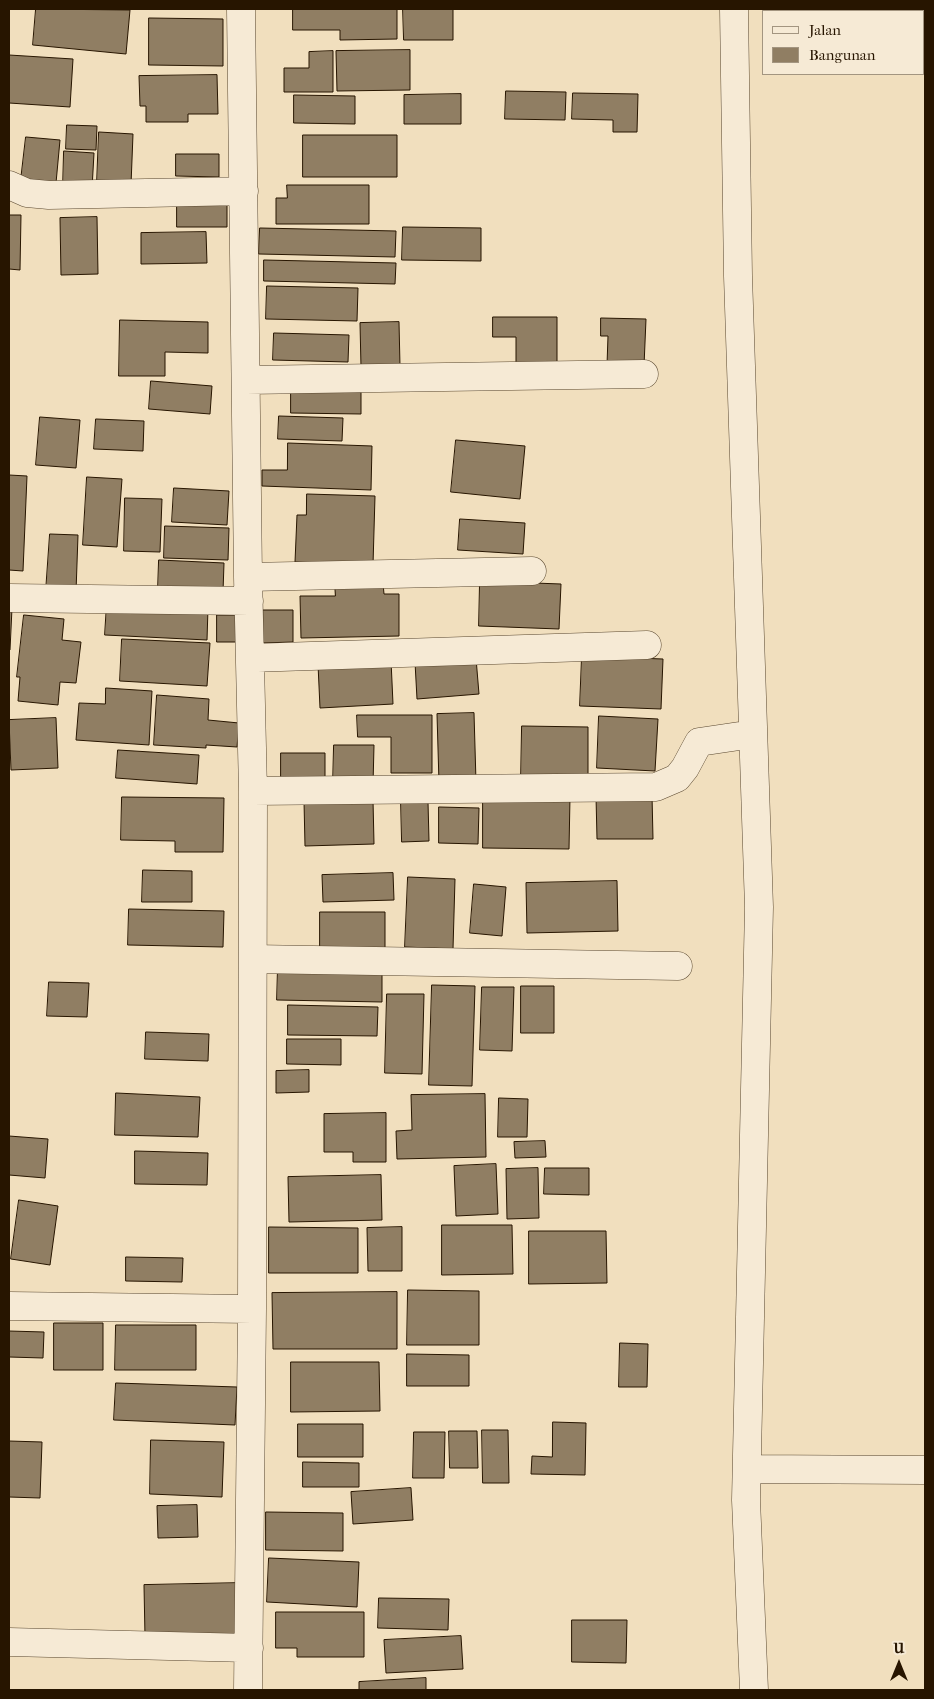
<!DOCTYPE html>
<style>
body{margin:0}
#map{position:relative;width:934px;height:1699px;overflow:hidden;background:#f1dfbe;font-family:"IM FELL French Canon",serif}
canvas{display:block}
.frame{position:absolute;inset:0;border:10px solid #271500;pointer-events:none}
.legend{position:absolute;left:762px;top:10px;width:162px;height:65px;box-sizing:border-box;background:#f6ead5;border:1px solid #a39580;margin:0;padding:6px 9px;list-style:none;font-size:15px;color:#271500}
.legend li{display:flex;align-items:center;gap:10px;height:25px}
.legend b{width:25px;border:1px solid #a39580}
.north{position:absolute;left:874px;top:1639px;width:50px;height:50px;-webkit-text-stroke:4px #f6ead5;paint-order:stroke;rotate:0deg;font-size:14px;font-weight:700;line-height:20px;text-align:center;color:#271500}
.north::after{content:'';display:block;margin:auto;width:18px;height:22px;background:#271500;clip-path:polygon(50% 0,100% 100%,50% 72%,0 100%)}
</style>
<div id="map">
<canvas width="934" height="1699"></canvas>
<div class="frame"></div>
<ul class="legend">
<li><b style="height:6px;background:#f6ead5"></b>Jalan</li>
<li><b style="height:14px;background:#907e63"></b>Bangunan</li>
</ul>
<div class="north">U</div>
</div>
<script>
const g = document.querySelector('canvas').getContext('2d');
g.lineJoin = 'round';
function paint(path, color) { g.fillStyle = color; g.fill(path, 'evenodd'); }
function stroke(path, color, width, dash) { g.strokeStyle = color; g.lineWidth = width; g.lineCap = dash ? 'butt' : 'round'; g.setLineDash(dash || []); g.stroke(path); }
const building = new Path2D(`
 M36,9l94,1 -4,44 -93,-9z
 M293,9h104v30l-57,1v-10h-47z
 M403,9h50v31h-49z
 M149,18l74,1v47l-74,-1z
 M410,50v40l-73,1 -1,-40z
 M333,51v41h-49v-24h25v-16z
 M9,55l64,4 -3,48 -61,-4z
 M217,75l1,39h-30v8h-42v-16h-6l-1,-30z
 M506,91l60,1 -1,28 -60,-1z
 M573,93l65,1 -1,38h-24v-12l-41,-1z
 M461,94v30h-57v-29z
 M294,95l61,1v28l-61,-1z
 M67,125l30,1 -1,24 -30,-1z
 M99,132l34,2 -2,51 -34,-2z
 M303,135h94v42h-94z
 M26,137l34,3 -4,43 -35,-3z
 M64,151l30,2 -2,36 -29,-2z
 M176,154h43v23l-43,-1z
 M287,185h82v39h-93v-26h11z
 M177,199h50v28h-50z
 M9,215h12l-1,55 -11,-1z
 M97,217l1,57 -37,1 -1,-57z
 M403,227l78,1v33l-79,-1z
 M260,228l136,3 -1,26 -136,-3z
 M206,232l1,31 -66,1v-31z
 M264,260l132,3 -1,21 -131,-3z
 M267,286l91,2 -1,33 -91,-2z
 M493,317h64v48h-41v-28h-23z
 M601,318l45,1 -2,47 -37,-1 1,-29h-7z
 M120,320l88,2v31l-43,-1v24h-46z
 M399,322l1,44 -39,1 -1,-44z
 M274,333l75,2 -1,27 -75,-2z
 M151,381l61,5 -2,28 -61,-5z
 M291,391l70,1v22l-70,-1z
 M279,416l64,2 -1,23 -64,-2z
 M40,417l40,3 -4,48 -40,-3z
 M96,419l48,2 -1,30 -49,-2z
 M456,440l69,6 -5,53 -69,-7z
 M288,443l84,3 -1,44 -109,-4v-16h25z
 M9,475l18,1 -4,95 -14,-1z
 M87,477l35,2 -5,68 -34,-2z
 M174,488l55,3 -2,34 -55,-3z
 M307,494l68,2 -2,69 -78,-3 2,-47h9z
 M125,498l37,1 -2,53 -36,-1z
 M460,519l65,4 -2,31 -65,-4z
 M165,526l64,2 -1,32 -64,-2z
 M50,534l28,1 -2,57 -30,-1z
 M159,560l65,3 -1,29 -65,-3z
 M480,581l81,3 -2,45 -80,-3z
 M335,583h48l1,11h15v42l-98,2 -1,-42h35z
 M107,603l101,5 -1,32 -102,-5z
 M9,608h3l-2,42h-1z
 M263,610h30v32l-30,1z
 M24,615l40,4 -2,21 19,2 -5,41 -16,-1 -2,23 -40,-4 2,-24h-3z
 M217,615h23l-1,27h-22z
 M122,639l88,4 -3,43 -87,-5z
 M582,656l81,3 -2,50 -81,-3z
 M476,658l3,36 -62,5 -2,-37z
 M391,660l2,44 -73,4 -2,-44z
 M106,688l46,3 -3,54 -73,-5 3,-37 26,1z
 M157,695l52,4 -1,21 31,3 -2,24 -31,-2v3l-52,-3z
 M474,713l2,69 -37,1 -2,-69z
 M357,715h75v58h-41v-36h-33z
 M599,716l59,3 -3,52 -58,-3z
 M56,718l2,50 -47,2 -2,-50z
 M522,726l66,1v53l-67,-1z
 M334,745h40l-1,40 -40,-1z
 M118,750l81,5 -2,29 -81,-6z
 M281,753h44v30h-44z
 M652,795l1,44h-56l-1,-43z
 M483,796l87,1 -1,52 -86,-1z
 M122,797l102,1 -1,54h-48v-11l-54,-1z
 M373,800l1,44 -69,2 -1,-45z
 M401,802h27l1,39 -27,1z
 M439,807l40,1 -1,36 -39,-1z
 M143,870l49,1v31h-50z
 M393,873l1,27 -71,2 -1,-27z
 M408,877l47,2 -2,70 -48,-2z
 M617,881l1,50 -91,2 -1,-50z
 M474,884l32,3 -4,49 -32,-3z
 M129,909l95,2 -1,36 -95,-2z
 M320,912h65v39l-65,1z
 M278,966l104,2v34l-105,-2z
 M49,982l40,1 -2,34 -40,-1z
 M432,985l43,1 -3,100 -43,-1z
 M521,986h33v47h-33z
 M482,987h32l-2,64 -32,-1z
 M387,994h37l-2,80 -37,-1z
 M288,1005l90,2 -1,29 -89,-1z
 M146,1032l63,2 -1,27 -63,-2z
 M287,1039h54v26l-54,-1z
 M309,1070v22l-33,1v-22z
 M116,1093l84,4 -2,40 -83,-2z
 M485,1094l1,63 -89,2 -1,-28 16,-1 -1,-35z
 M499,1098l29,1 -1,38h-29z
 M386,1113v49h-33v-10h-29v-38z
 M9,1136l39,3 -3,39 -36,-3z
 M545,1141l1,16 -31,1 -1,-16z
 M135,1151l73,2 -1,32 -72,-1z
 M496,1164l2,50 -42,2 -2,-50z
 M538,1168l1,50 -32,1 -1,-50z
 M545,1168h44v27l-45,-1z
 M381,1175l1,45 -93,2 -1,-45z
 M19,1200l39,6 -8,59 -39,-6z
 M442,1225h70l1,49 -71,1z
 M269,1227l89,1v45h-89z
 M402,1227v44h-34l-1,-43z
 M529,1231h77l1,52 -78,1z
 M126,1257l57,1 -1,24 -56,-1z
 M408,1290l71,1v54h-72z
 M397,1292v57h-124l-1,-56z
 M54,1323h49v47h-49z
 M116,1325h80v45h-81z
 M9,1331l35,1 -1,26 -34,-1z
 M620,1343l28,1 -1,43h-28z
 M407,1354l62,1v31h-62z
 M291,1362h88l1,49 -89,1z
 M116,1383l121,4 -2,38 -121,-5z
 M553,1422l33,1 -1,52 -54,-1 1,-18 20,1z
 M298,1424h65v33h-65z
 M482,1430h26l1,53h-26z
 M449,1431h28l1,37h-28z
 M414,1432h31l-1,46h-31z
 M151,1440l73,2 -2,55 -72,-3z
 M9,1441l33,1 -2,56 -31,-1z
 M303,1462l56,1v24h-56z
 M411,1488l2,32 -60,4 -2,-32z
 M197,1505l1,32 -40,1 -1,-32z
 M266,1512l77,1v38l-77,-1z
 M269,1558l90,4 -2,45 -90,-5z
 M241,1583l1,51 -97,3 -1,-52z
 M379,1598l70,1 -1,31 -70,-2z
 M276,1612h88v45h-67v-9h-21z
 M572,1620h55l-1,43 -54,-1z
 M461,1636l2,33 -77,4 -2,-33z
 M426,1678v12h-67v-8z`);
const minor = new Path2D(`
 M241,9l7,568 5,214 -1,518 -4,381
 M734,9l4,267 21,631 -13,593 8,190
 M9,185l18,8 22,2 195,-4
 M246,380l398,-6
 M248,577l284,-6
 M9,598l240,3
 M250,658l397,-13
 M253,791l403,-4 21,-9 8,-10 14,-26 54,-8
 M253,959l425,7
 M9,1306l243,3
 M747,1469l178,1
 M9,1642l240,6`);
paint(building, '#907e63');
stroke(building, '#271500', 1);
stroke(minor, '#5a4830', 29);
stroke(minor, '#f6ead5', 28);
</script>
